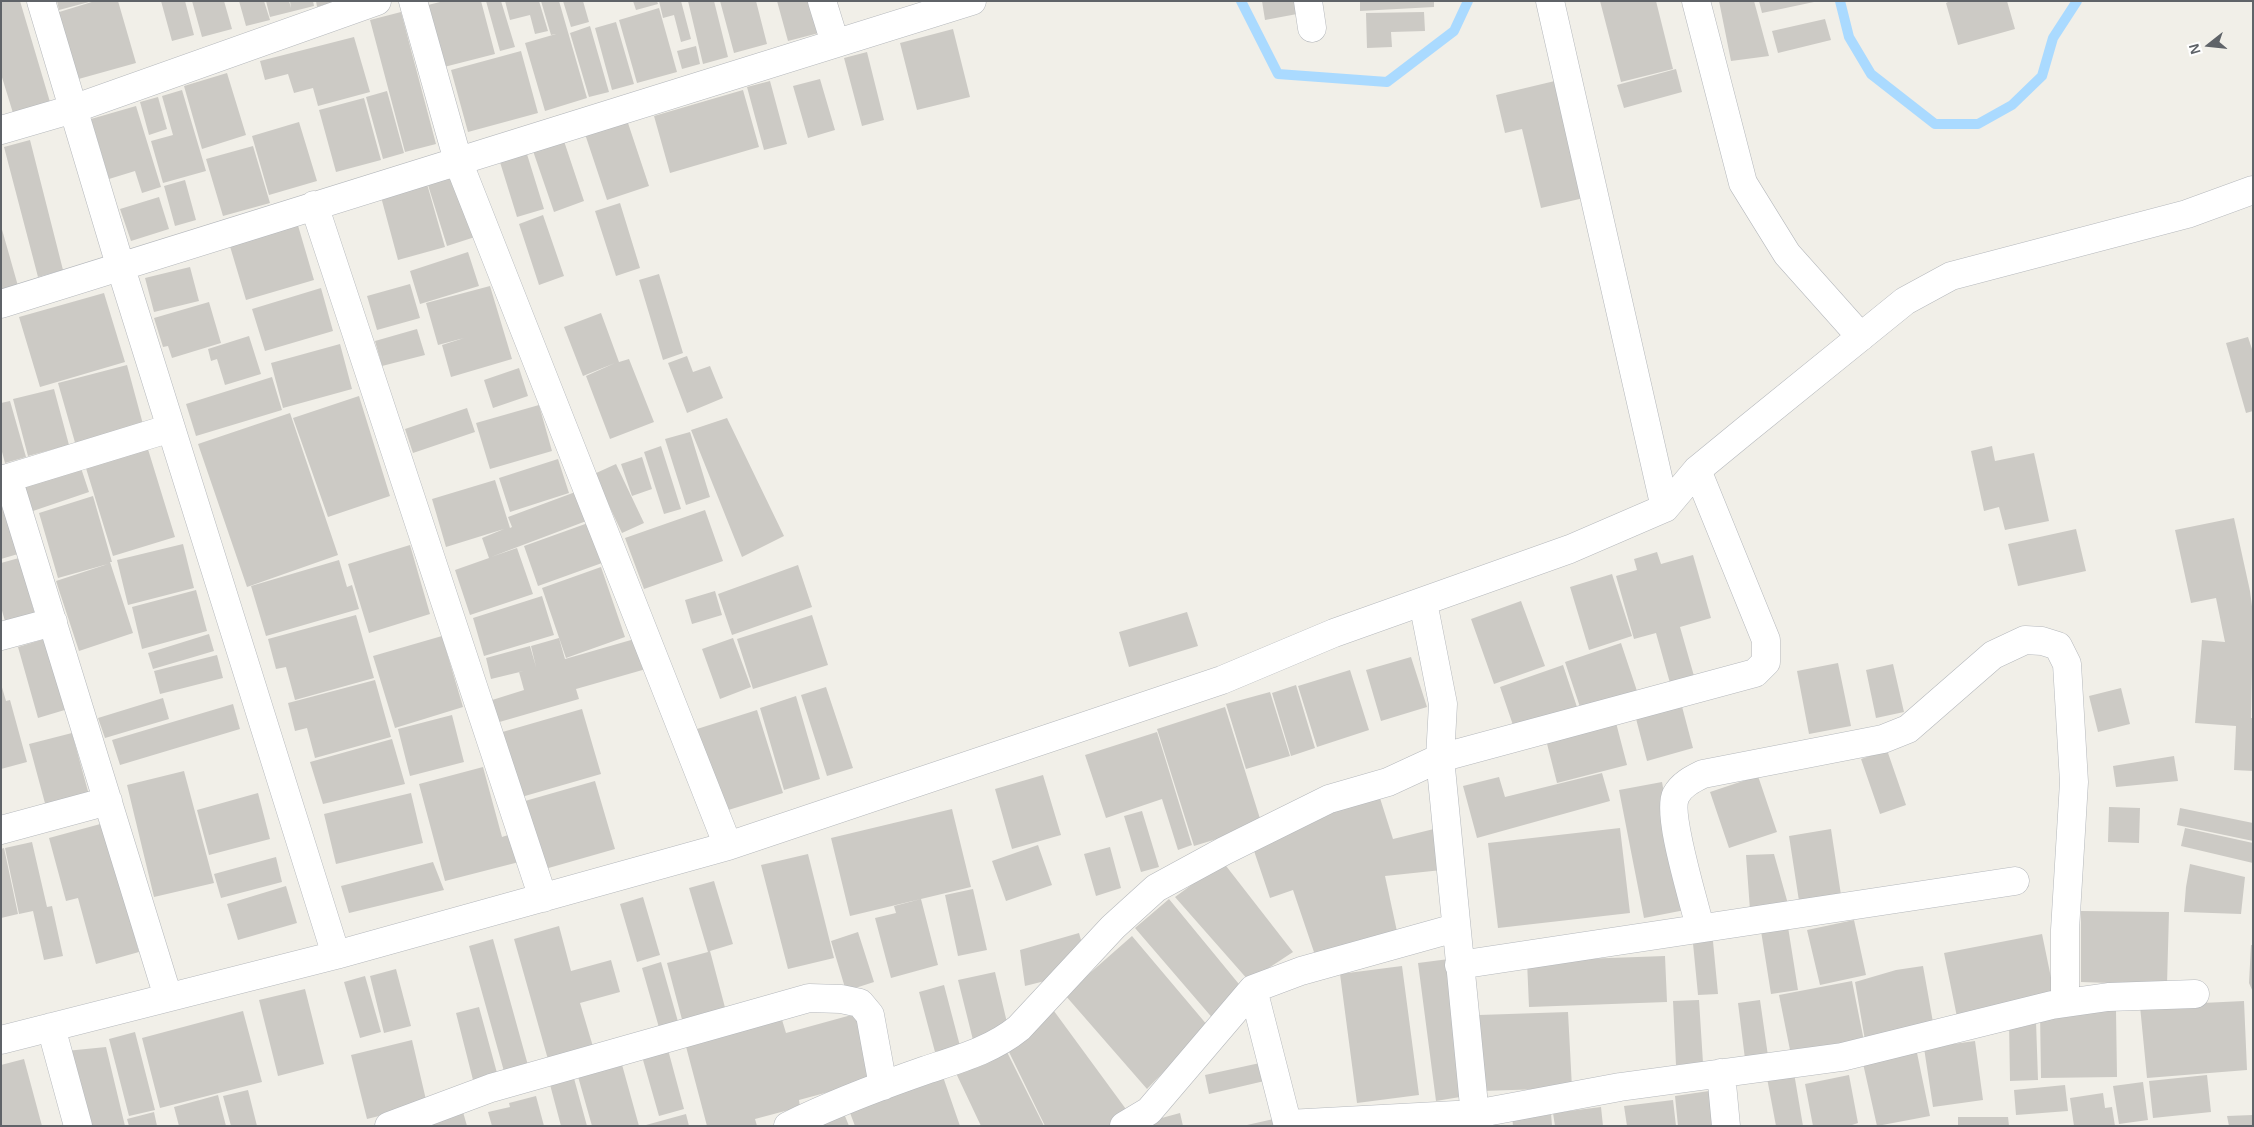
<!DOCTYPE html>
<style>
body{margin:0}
#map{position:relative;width:2254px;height:1127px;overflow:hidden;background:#f1efe8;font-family:Arial,sans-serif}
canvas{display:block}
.frame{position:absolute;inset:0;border:2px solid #5f6368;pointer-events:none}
.north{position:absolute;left:2184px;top:20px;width:50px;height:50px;-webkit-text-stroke:4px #fff;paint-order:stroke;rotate:254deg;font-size:14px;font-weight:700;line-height:20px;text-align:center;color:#5f6368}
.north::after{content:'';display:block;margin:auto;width:18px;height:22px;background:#5f6368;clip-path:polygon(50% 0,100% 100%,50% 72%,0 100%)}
</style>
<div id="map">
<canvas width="2254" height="1127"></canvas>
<div class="frame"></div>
<div class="north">N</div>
</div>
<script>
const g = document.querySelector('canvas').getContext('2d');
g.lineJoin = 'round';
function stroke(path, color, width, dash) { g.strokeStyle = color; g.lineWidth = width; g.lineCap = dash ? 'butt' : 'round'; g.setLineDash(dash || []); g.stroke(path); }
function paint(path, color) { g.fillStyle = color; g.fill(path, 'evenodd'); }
const stream = new Path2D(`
 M1241,1l37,73 109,8 67,-51 14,-30
 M1840,1l9,36 22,37 64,50h43l34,-19 30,-29 11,-38 24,-37`);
const building = new Path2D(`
 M1,1h19l30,101 -37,11 -12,-39z
 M57,1h32v1l-30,8z
 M95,1h23l18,62 -61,17 -19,-67z
 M161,1h24l9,34 -22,6z
 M192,1h32l8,28 -30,8z
 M239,1h25l6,19 -24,6z
 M266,1h23l2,7 -1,-7h23l1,5 -44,11z
 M316,1h17v1l-16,5z
 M444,1h37l14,53 -51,13 -16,-62z
 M486,1h15l14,46 -15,4z
 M505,1h34l9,30 -13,3 -5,-19 -20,5z
 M541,1h18l28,97 -42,13 -20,-68 31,-9 -5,1z
 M563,1h20l6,21 -18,5z
 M633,1h24l1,3 -22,6z
 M659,1h22l10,38 -10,3 -7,-27 -11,3z
 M688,1h26l14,56 -25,7z
 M720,1h36l11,43 -33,9z
 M777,1h33l9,32 -31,8z
 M1262,1h33l2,13 -32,6z
 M1360,1h74v6l-74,4z
 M1600,1h56l17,68 -52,13z
 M1719,1h35l15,55 -38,5z
 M1759,1h55v1l-52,11z
 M1950,1h57l8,28 -57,16 -12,-42z
 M659,8l18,64 -40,11 -18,-63z
 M401,12l35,132 -31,8 -35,-132z
 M1424,12l1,19 -34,1 1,15 -25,1 -1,-35z
 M1825,19l6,21 -53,13 -6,-22z
 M616,22l18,62 -22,6 -17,-62z
 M590,26l19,66 -20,5 -19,-64z
 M953,29l17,68 -53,13 -17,-67z
 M354,37l16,55 -52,14 -5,-18 -19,5 -6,-19 -23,6 -5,-19z
 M696,46l4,18 -18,5 -5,-18z
 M521,51l17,62 -70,19 -17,-62z
 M867,52l17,68 -22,6 -18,-68z
 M1676,69l6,23 -58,16 -7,-23z
 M227,73l19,62 -44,14 -18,-63z
 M820,79l15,51 -27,8 -15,-52z
 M1559,80l29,117 -47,11 -19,-79 -17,4 -9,-38z
 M770,81l17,63 -23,6 -17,-63z
 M182,90l24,81 -43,12 -12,-42 22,-6 -11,-39z
 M743,90l16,57 -89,26 -16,-57z
 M387,91l17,62 -21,6 -17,-62z
 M158,97l9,32 -18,6 -9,-33z
 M364,98l17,62 -45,12 -17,-62z
 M136,106l25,81 -19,6 -7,-22 -26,8 -18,-60z
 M627,120l22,66 -42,14 -22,-66z
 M299,122l18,59 -48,14 -17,-59z
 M563,138l21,63 -30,11 -22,-64z
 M30,140l33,130 -25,7 -34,-130z
 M253,146l17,57 -47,13 -17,-57z
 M526,151l18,58 -27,8 -18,-58z
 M458,175l20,61 -31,10 -19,-61z
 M185,180l11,40 -21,6 -11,-40z
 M427,184l18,63 -47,13 -17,-63z
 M159,197l10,32 -38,12 -11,-32z
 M620,203l20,65 -24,8 -21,-65z
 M543,215l21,61 -25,9 -20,-61z
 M297,222l17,58 -68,20 -17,-57z
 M1,226l17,60 -17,5z
 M468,252l11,34 -59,18 -10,-33z
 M190,267l9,34 -45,11 -9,-34z
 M659,274l24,79 -20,7 -24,-80z
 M410,284l10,34 -43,12 -10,-34z
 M490,286l22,73 -61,18 -9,-32 22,-7 -26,7 -12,-42z
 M321,288l12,43 -68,20 -13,-42z
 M104,293l21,69 -85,25 -21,-70z
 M209,302l12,41 -49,15 -4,-12 -5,1 -9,-29z
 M601,313l18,49 10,-3 25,63 -44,17 -24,-63 29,-13 -32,13 -19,-49z
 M417,329l8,26 -43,11 -7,-25z
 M249,336l12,38 -36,11 -8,-26 -6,2 -3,-12z
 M2248,337l5,15v59l-7,2 -20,-70z
 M340,344l12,45 -69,19 -12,-45z
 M687,356l6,16 17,-6 13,32 -36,15 -19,-50z
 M127,365l17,63 -68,18 -18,-63z
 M519,368l9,28 -35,12 -9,-28z
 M272,377l10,33 -86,26 -10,-32z
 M54,389l15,56 -41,11 -15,-57z
 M359,396l31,100 -62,21 -35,-99z
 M10,401l16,56 -21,6 -4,-15v-45z
 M539,405l13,46 -62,18 -14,-46z
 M467,408l8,24 -62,21 -8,-24z
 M290,413l48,142 -91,32 -49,-143z
 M727,418l57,118 -42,21 -51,-127z
 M690,432l20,65 -24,8 -21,-66z
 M147,446l28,91 -62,19 -28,-91z
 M661,446l20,63 -17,5 -20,-62z
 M1992,446l3,15 39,-8 15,68 -44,9 -6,-23 -15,4 -13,-60z
 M642,457l10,32 -20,7 -11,-32z
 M558,459l11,34 -59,19 -11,-34z
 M79,462l10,30 -56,19 -10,-30z
 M616,464l28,59 -22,10 -28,-59z
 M495,480l15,48 2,-1 -4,-10 70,-26 11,29 -98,37 26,-9 16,46 -63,21 -15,-45 34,-12 -7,-20 22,-9 -58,18 -14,-48z
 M93,496l19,66h-2l23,71 -54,18 -23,-70 52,-17 -50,14 -19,-65z
 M1,501l17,53 -17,5z
 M705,510l18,51 -79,28 -19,-51z
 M2234,518l16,73 3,23 -2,104h2v53l-19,-1 2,-44 -41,-3 7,-83 23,2 -9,-44 -25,5 -16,-73z
 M588,523l14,40 -64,23 -14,-40z
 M2076,529l10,42 -68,15 -10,-42z
 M183,544l11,44 -66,17 -11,-45z
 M410,545l20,69 -61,19 -21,-69z
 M1657,552l4,12 32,-9 18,63 -31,9 14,49 -24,7 -14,-50 -22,6 -18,-63 21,-6 -3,-11z
 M19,558l17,60 -30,7 -5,-18v-44z
 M339,560l8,27 5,-2 7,24 -93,27 -15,-50z
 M798,565l14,42 -80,28 -14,-41z
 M601,567l24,70 -59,21 -24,-70z
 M1612,574l20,62 -43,14 -19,-63z
 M196,590l11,41 -65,18 -10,-42z
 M715,591l7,24 -30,9 -7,-24z
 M542,596l12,39 -70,21 -11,-38z
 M1521,601l24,65 -51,18 -23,-65z
 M1187,612l11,34 -69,21 -10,-35z
 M356,615l18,63 -79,22 -9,-33 -10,2 -8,-30z
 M812,615l16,50 -75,24 -16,-50z
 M209,634l5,17 -61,18 -5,-16z
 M442,636l21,71 -68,21 -22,-72z
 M48,638l20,71 -30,9 -20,-71z
 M559,638l6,21 73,-21 8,31 -70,20 3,10 -83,24 -7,-22 35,-11 -5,-18 5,-1 -33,8 -5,-21 44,-12 6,21 -5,-21z
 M733,638l18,49 -31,12 -18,-50z
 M1621,643l16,48 -56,19 -16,-48z
 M217,655l6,23 -63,16 -6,-23z
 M1411,657l16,50 -46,14 -15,-51z
 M1838,663l13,63 -42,8 -12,-63z
 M1893,664l11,48 -28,6 -10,-48z
 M1563,665l14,42 -63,21 -14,-41z
 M1350,670l19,60 -52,17 -19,-61z
 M375,680l16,57 -76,21 -8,-30 -12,3 -7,-28z
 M1,684l5,17 4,-1 17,62 -26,7z
 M1296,685l19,63 -24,8 -19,-63z
 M826,687l27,81 -26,8 -26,-81z
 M2121,688l9,36 -32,8 -9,-36z
 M1270,692l20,64 -44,13 -20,-65z
 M796,696l24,83 -36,11 -24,-82z
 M163,698l6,21 -64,19 -7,-20z
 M1680,699l13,49 -46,13 -13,-50z
 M233,704l7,25 -120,36 -8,-25z
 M1225,707l37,118 -68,21 -37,-117z
 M582,709l19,65 -83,24 -19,-65z
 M757,710l26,83 -61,19 -25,-83z
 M452,715l12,47 -54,14 -12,-47z
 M1614,715l13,50 -70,18 -13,-51z
 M1157,732l35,113 -14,5 -16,-51 -56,19 -21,-63z
 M72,733l17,62 -43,12 -17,-63z
 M392,739l13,45 -82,20 -13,-42z
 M1887,750l19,55 -26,9 -19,-55z
 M2174,756l4,25 -62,6 -3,-21z
 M483,767l19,70 9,-3 8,28 -74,19 -26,-97z
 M184,771l30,112 -60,14 -27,-112z
 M1602,773l8,28 -133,37 -14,-52 36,-9 6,20z
 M1043,775l18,60 -49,14 -17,-60z
 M1758,776l19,56 -48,16 -19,-56z
 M595,781l20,68 -70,20 -20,-68z
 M1662,782l23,128 -41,8 -25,-128z
 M258,793l12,46 -61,16 -12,-45z
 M411,793l12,50 -87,21 -12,-50z
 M1379,795l14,44 45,-11 4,42 -57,6 13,60 -82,22 -23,-68 -23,8 -18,-53 23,-11z
 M2109,807l31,1 -1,35 -31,-1z
 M2180,808l73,15v18l-76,-16z
 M952,809l19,78 -121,29 -19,-78z
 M1142,811l17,56 -18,5 -17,-56z
 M104,823l35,129 -43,12 -18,-66 -12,3 -17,-63z
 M1620,828l10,85 -132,15 -10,-85z
 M2185,828l68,15v20l-72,-17z
 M1831,829l10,66 -42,6 -10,-65z
 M32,842l15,65 5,-1 11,50 -19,4 -11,-49 -14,3 -14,-66z
 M1038,845l14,40 -46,16 -14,-40z
 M1110,847l11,41 -25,8 -12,-42z
 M4,848l14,66 -17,4v-69z
 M808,854l26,104 -46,11 -27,-104z
 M1774,854l14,50 -38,6 -4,-55z
 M276,857l6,25 -61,16 -7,-24z
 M433,862l11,28 -95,23 -8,-27z
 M1223,862l70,90 -44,29 -74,-84z
 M2190,864l55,13 -4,37 -57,-2 2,-25z
 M714,881l19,63 -23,7 17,64 -43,12 -17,-64 41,-11 -19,-64z
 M286,886l11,37 -59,17 -11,-36z
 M973,889l14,61 -29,6 -13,-61z
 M643,897l17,58 -23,7 -17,-58z
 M921,899l17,66 -47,13 -16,-60 21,-5 -2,-7z
 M1169,899l74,90 -28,32 -80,-93z
 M2081,911l88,1 -2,73 -86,-3z
 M1854,920l12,55 -46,10 -13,-55z
 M559,926l12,45 40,-11 9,32 -40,11 14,47 -45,13 -35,-124z
 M1788,927l10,63 -27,4 -10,-63z
 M1712,931l6,63 -20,1 -6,-62z
 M858,932l16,50 -28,9 -15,-50z
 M1079,933l6,21 -24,23 -36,9 -5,-36z
 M2042,934l13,63 -98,20 -13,-64z
 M1132,936l76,90 -61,63 -82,-94z
 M493,939l36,130 -24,6 -36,-129z
 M2251,945h2v47l-4,-9z
 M1665,956l2,46 -138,5 -2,-46z
 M1449,959l17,137 -30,5 -18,-138z
 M661,962l18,63 -19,6 -18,-63z
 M1402,966l17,129 -62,8 -17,-129z
 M1923,966l11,62 -69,12 -10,-58 41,-12z
 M396,969l15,57 -27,7 -14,-57z
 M995,972l14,59 -36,9 -15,-60z
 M365,976l16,56 -21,6 -16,-56z
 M1852,981l12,60 -73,14 -12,-60z
 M944,985l16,61 -25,6 -16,-60z
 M305,989l19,75 -46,12 -19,-76z
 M1699,1000l4,63 -27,2 -3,-64z
 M1760,1000l8,56 -23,3 -7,-56z
 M2244,1001l3,69 -100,8 -7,-72z
 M479,1007l18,66 -24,7 -17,-67z
 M2116,1010l1,67 -76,1 -1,-67z
 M243,1011l19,71 -102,26 -18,-70z
 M1054,1011l77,105 -22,10h-64l-36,-74z
 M1568,1012l4,76 -90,3 -3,-76z
 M780,1013l6,20 69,-19 18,66 -74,20 1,7 -45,12 2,7h-50l-23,-87z
 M2009,1021h27l2,59 -28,1z
 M135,1032l20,78 -26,6 -20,-77z
 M412,1040l15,64 -60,15 -16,-64z
 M1975,1041l8,59 -50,7 -9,-59z
 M667,1046l17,63 -25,7 -18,-63z
 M1004,1046l40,80h-63l-26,-55z
 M106,1047l19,79h-39l-20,-75z
 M1916,1048l14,68 -53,10 -15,-67z
 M24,1059l18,67h-41v-61z
 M621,1061l18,65h-47l-15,-53z
 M1269,1061l4,18 -64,15 -4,-19z
 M940,1068l20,58h-105l-8,-21z
 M572,1071l15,55h-26l-13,-49z
 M1794,1073l9,53h-27l-9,-48z
 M1849,1075l9,48 -9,3h-36l-8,-42z
 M2207,1075l4,37 -58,6 -4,-37z
 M2143,1082l5,38 -29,4 -6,-38z
 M2065,1085l3,26 -52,4 -2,-25z
 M248,1090l9,36h-26l-8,-30z
 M1709,1091l4,35h-35l-3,-30z
 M2103,1093l2,15 7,-1 3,19h-41l-4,-28z
 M218,1095l8,31h-47l-5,-19z
 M536,1096l8,30h-52l-4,-14 22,-5 -1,-4z
 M1673,1100l3,26h-49l-3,-20z
 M841,1106l8,20h-49z
 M1601,1107l2,19h-48l-2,-13z
 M154,1112l3,14h-28l-2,-7z
 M463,1112l4,14h-51z
 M1180,1113l3,13h-46l-1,-1z
 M1551,1113l1,13h-39l-1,-11z
 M686,1114l3,12h-42l-1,-1z
 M2253,1115v11h-24l-2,-10z
 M1958,1117h50l1,9h-51z
 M1278,1118l10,8h-41v-1z`);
const minor = new Path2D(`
 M41,1l79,264 216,690
 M413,1l45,160 270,685
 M822,1l13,42
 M1308,1l4,27
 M1550,1l115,507
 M1696,1l47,182 44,71 74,83
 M1,130l72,-21 304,-108
 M314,205l229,693
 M1,304l971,-303
 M8,478l160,519
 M1,480l170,-52
 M1423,602l20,102 -3,54 36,368
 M1,636l52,-14
 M1,830l107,-29
 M1700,928c-5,-24 -34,-114 -24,-133 6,-11 17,-16 27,-21l180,-35 25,-10 85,-74 32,-15 17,1 16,5 9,18 7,118 -9,148v73
 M1459,965l556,-84
 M1253,989l35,137
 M51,1027l27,99
 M1,1040l335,-85 392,-109 494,-166 112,-47 236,-84 95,-41 32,-38 50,-41 158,-128 46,-25 236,-62 66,-24
 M1721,1073l5,53
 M1288,1124l187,-10 145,-27 222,-30 210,-52 56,-8 87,-3
 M389,1126l102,-38 318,-90 32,1 19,4 10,12 13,71
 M788,1126c44,-22 92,-40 138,-56 33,-11 66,-20 93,-42l94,-101 43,-39 68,-37 105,-52 59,-17 52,-24 315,-85 11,-11v-22l-69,-170
 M1124,1126l25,-15 104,-122 48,-18 154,-43`);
stroke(stream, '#aadaff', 10);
paint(building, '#cccac5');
stroke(minor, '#b5b8bc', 29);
stroke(minor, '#fff', 28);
</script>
